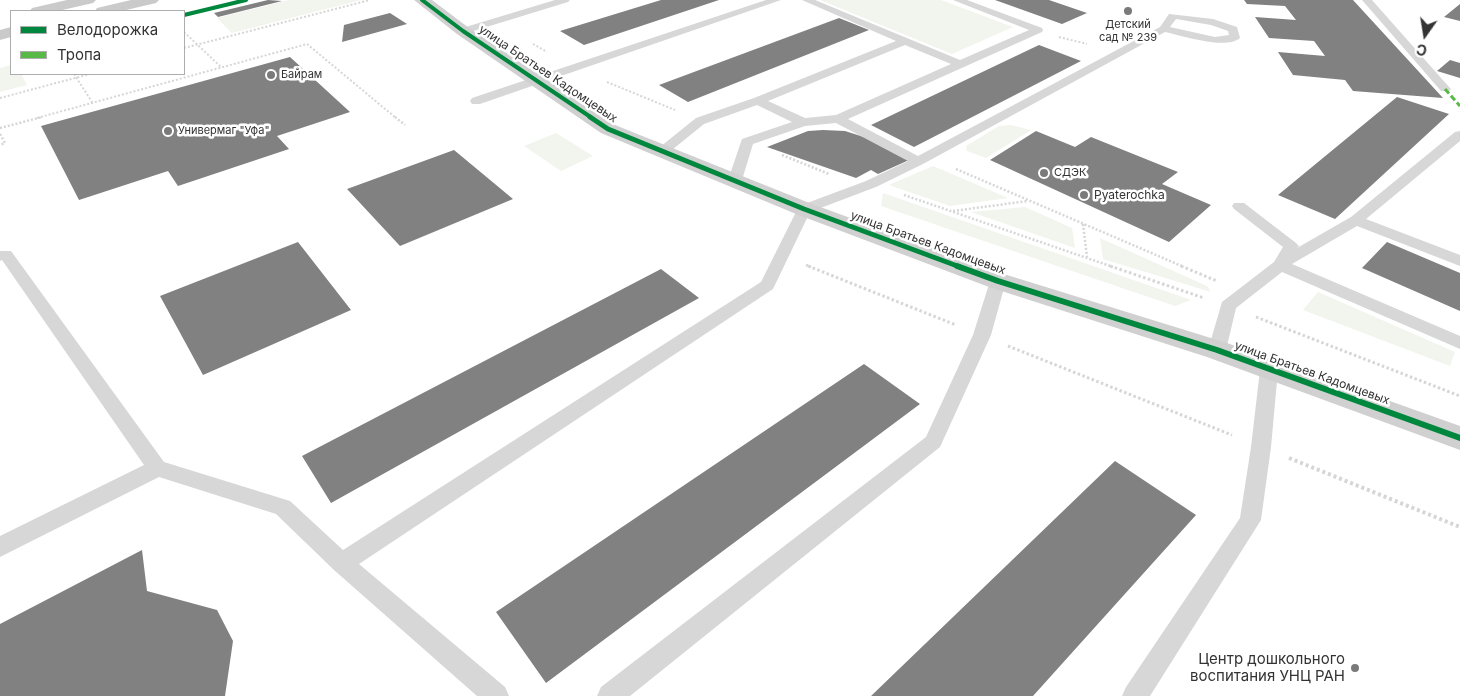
<!DOCTYPE html>
<meta charset="utf-8">
<style>
body{margin:0}
#map{position:relative;width:1460px;height:696px;overflow:hidden;background:#fff;font-family:Inter,sans-serif}
canvas{display:block}
.legend{position:absolute;left:10px;top:10px;width:175px;height:65px;box-sizing:border-box;background:#fff;border:1px solid #adadad;margin:0;padding:6px 9px;list-style:none;font-size:15px;color:#333}
.legend li{display:flex;align-items:center;gap:10px;height:25px}
.legend b{width:25px;border:1px solid #adadad}
.north{position:absolute;left:1400px;top:10px;width:50px;height:50px;-webkit-text-stroke:4px #fff;paint-order:stroke;rotate:193deg;font-size:14px;font-weight:700;line-height:20px;text-align:center;color:#333}
.north::after{content:'';display:block;margin:auto;width:18px;height:22px;background:#333;clip-path:polygon(50% 0,100% 100%,50% 72%,0 100%)}
</style>
<div id="map">
<canvas width="1460" height="696"></canvas>
<ul class="legend">
<li><b style="height:6px;background:#00873e"></b>Велодорожка</li>
<li><b style="height:6px;background:#58b947"></b>Тропа</li>
</ul>
<div class="north">С</div>
</div>
<script>
const g = document.querySelector('canvas').getContext('2d');
g.lineJoin = 'round';
function paint(path, color) { g.fillStyle = color; g.fill(path, 'evenodd'); }
function stroke(path, color, width, dash) { g.strokeStyle = color; g.lineWidth = width; g.lineCap = dash ? 'butt' : 'round'; g.setLineDash(dash || []); g.stroke(path); }
function drawText(font, color, halo, rows, align = 'center') {
  g.font = font + ' Inter,sans-serif'; g.lineWidth = 5; g.setLineDash([]); g.textBaseline = 'middle'; g.strokeStyle = halo; g.fillStyle = color; for (const [text, x, y, turn = 0] of rows) {
    g.save(); g.translate(x, y); g.rotate((+turn || 0) * Math.PI / 180); g.textAlign = isNaN(turn) ? turn : align; if (halo) g.strokeText(text, 0, 0); g.fillText(text, 0, 0); g.restore();
  }
}
const green = new Path2D(`
 M289,0h72l-129,33 -15,-15z
 M820,0h121l72,27 -61,27z
 M11,65v9h10l6,11 -27,7v-24z
 M1011,125l20,5 -45,28 -19,-7 -1,-5 33,-20z
 M556,133l37,23 -32,15 -37,-25z
 M933,166l75,32 -58,8 -61,-21z
 M883,193l308,107 -16,6 -294,-100z
 M1025,207l47,21 3,20 -104,-36z
 M1100,238l107,48 4,6 -108,-33z
 M1318,292l137,60 -5,14 -147,-56z`);
const building = new Path2D(`
 M268,0l14,1 -64,16 -4,-4z
 M661,0h58l-135,45 -24,-14z
 M995,0h54l38,13 -25,11z
 M1244,0h109l90,98 -90,-7 -8,-11 -52,-5 -15,-23 47,4 -11,-15 -45,-3 -14,-21 41,3 -11,-14 -38,-2z
 M1460,4v17l-16,-4z
 M390,13l17,11 -65,18 2,-17z
 M839,18l30,12 -181,72 -29,-17z
 M1039,45l42,16 -167,86 -43,-22z
 M290,57l60,55 -73,24 12,13 -111,37 -10,-15 -89,29 -38,-74z
 M1450,60l10,3v15l-23,-7z
 M1397,97l52,17 -114,105 -57,-24z
 M823,130l22,1 22,7 42,22 -31,14 -7,-4 -15,8 -89,-31 41,-16z
 M1036,131l39,16 16,-10 87,35 -16,12 49,21 -42,37 -179,-82z
 M454,150l59,49 -113,47 -53,-57z
 M298,242l53,68 -148,65 -43,-79z
 M1387,242l73,31v38l-98,-43z
 M661,269l38,29 -368,205 -29,-47z
 M864,364l56,40 -374,279 -50,-71z
 M1115,461l81,54 -163,181h-162z
 M142,550l5,41 70,19 16,31 -8,55h-225v-72z`);
const pathFar3 = new Path2D(`
 M184,32l37,35
 M1059,37l28,7
 M533,44l14,8
 M184,48l186,-48
 M74,74l18,28
 M607,82l68,28
 M0,98l90,-24
 M37,118l270,-74 89,74`);
const pathFar2 = new Path2D(`
 M395,117l10,8
 M0,128l42,-11
 M0,134l5,9 -5,2
 M782,155l47,19
 M956,169l228,98
 M904,195l209,72
 M953,211l75,-10
 M1083,224l4,33
 M806,265l5,2`);
const pathFar1 = new Path2D(`
 M808,266l148,59
 M1110,266l94,32
 M1181,266l36,15
 M1256,317l204,79
 M1008,346l224,89`);
const path = new Path2D(`
 M1289,458l171,69`);
const lane = new Path2D(`
 M555,0h15l-2,2 -101,31 -4,1 -5,-3 1,-2z
 M766,0h15l-301,104h-8l-2,-3 2,-3z
 M802,0h13l145,60 69,-30 -76,-30h14l75,28 1,2 -1,2 -194,87 70,37 242,-129 9,-13 44,5 24,8 3,11c-14,12 -57,-2 -75,-6l-242,132 -47,23 -66,25 -37,77 -414,275 146,123 4,9h-32l-143,-126 -58,-56 -117,-37 -159,80v-21l144,-71 -142,-205 -2,1v-10h11l153,211 126,39 53,49 418,-268 38,-76 67,-25 42,-20 -72,-38 -31,3 -52,18 -11,36 -7,4 -5,-1 -2,-3 14,-41 50,-17 -35,-17 -53,19 -37,30 -5,1 -7,-4 41,-33 58,-20 142,-57zM1176,19l35,6 17,6 1,4 -14,2 -45,-10zM905,45l46,19 -115,51 -31,3 -37,-17z
 M1362,0h10l77,87 2,2 -2,2h-8z
 M1460,131v10l-94,78 94,36v11l-103,-40 -65,38 168,72v13l-178,-77 -46,36 -10,42 -3,4 -6,2 -6,-2 -3,-4 14,-48 52,-40 9,-15 -49,-38 -2,-3 2,-3h10l52,40 3,3 -2,2 54,-31 104,-85z
 M998,276l6,1 2,4 -15,54 -51,112 -310,249h-33l4,-9 325,-250 47,-102 17,-54 2,-4z
 M1269,364l6,1 3,5 -7,77 -10,73 -111,176h-28l4,-9 114,-169 11,-71 9,-77 3,-5z`);
const secondary = new Path2D(`
 M414,0h18l37,28 146,97 197,79 195,71 220,68 233,83v24l-253,-93 -218,-70 -193,-73 -195,-81 -144,-99z`);
const primary = new Path2D(`
 M67,0h29l-3,3 -35,8h-28l2,-3z
 M131,0h28l-3,3 -34,8h-27l2,-3z
 M11,27v10l-11,3v-10z`);
const quiet = new Path2D(`
 M1445,89l15,17`);
const cyclewayFar2 = new Path2D(`
 M422,0l41,31 129,87
 M184,15l62,-15`);
const cyclewayFar1 = new Path2D(`
 M590,117l18,12 196,80 156,58`);
const cycleway = new Path2D(`
 M957,266l41,15 219,69 243,88`);
const markers = [
 [1128,11,5,"#7a7a7a"],
 [271,75,5,"#7a7a7a"],
 [168,131,5,"#7a7a7a"],
 [1044,173,5,"#7a7a7a"],
 [1084,195,5,"#7a7a7a"],
 [1355,668,5,"#7a7a7a"]
];
const farPoinames = [
 ["Детский",1128,25,"center"],
 ["сад № 239",1128,38,"center"],
 ["Байрам",281,75],
 ["Универмаг \"Уфа\"",178,131],
 ["СДЭК",1054,173]
];
const streetNames = [
 ["улица Братьев Кадомцевых",548,74,34],
 ["улица Братьев Кадомцевых",928,243,20],
 ["улица Братьев Кадомцевых",1312,373,20]
];
const poiNames = [
 ["Pyaterochka",1094,195]
];
const nearPoinames = [
 ["Центр дошкольного",1345,659],
 ["воспитания УНЦ РАН",1345,676]
];
paint(green, '#f1f5ed');
paint(building, '#818181');
stroke(pathFar3, '#d6d6d6', 2, [2, 2]);
stroke(pathFar2, '#d6d6d6', 2.5, [2, 2]);
stroke(pathFar1, '#d6d6d6', 3, [2.5, 2.5]);
stroke(path, '#d6d6d6', 4, [3, 3]);
paint(lane, '#d7d7d7');
paint(secondary, '#d0d0d0');
paint(primary, '#cacaca');
stroke(quiet, '#58b947', 3, [6, 3]);
stroke(cyclewayFar2, '#00873e', 4);
stroke(cyclewayFar1, '#00873e', 5);
stroke(cycleway, '#00873e', 6);
for (const [x, y, r, color] of markers) { const dot = new Path2D(); dot.arc(x, y, r, 0, 2 * Math.PI); g.fillStyle = color; g.fill(dot); stroke(dot, '#fff', 2); }
drawText('11px', '#333', '#fff', farPoinames, 'left');
drawText('12px', '#333', '#fff', streetNames);
drawText('12px', '#333', '#fff', poiNames, 'left');
drawText('15px', '#333', '#fff', nearPoinames, 'right');
</script>
